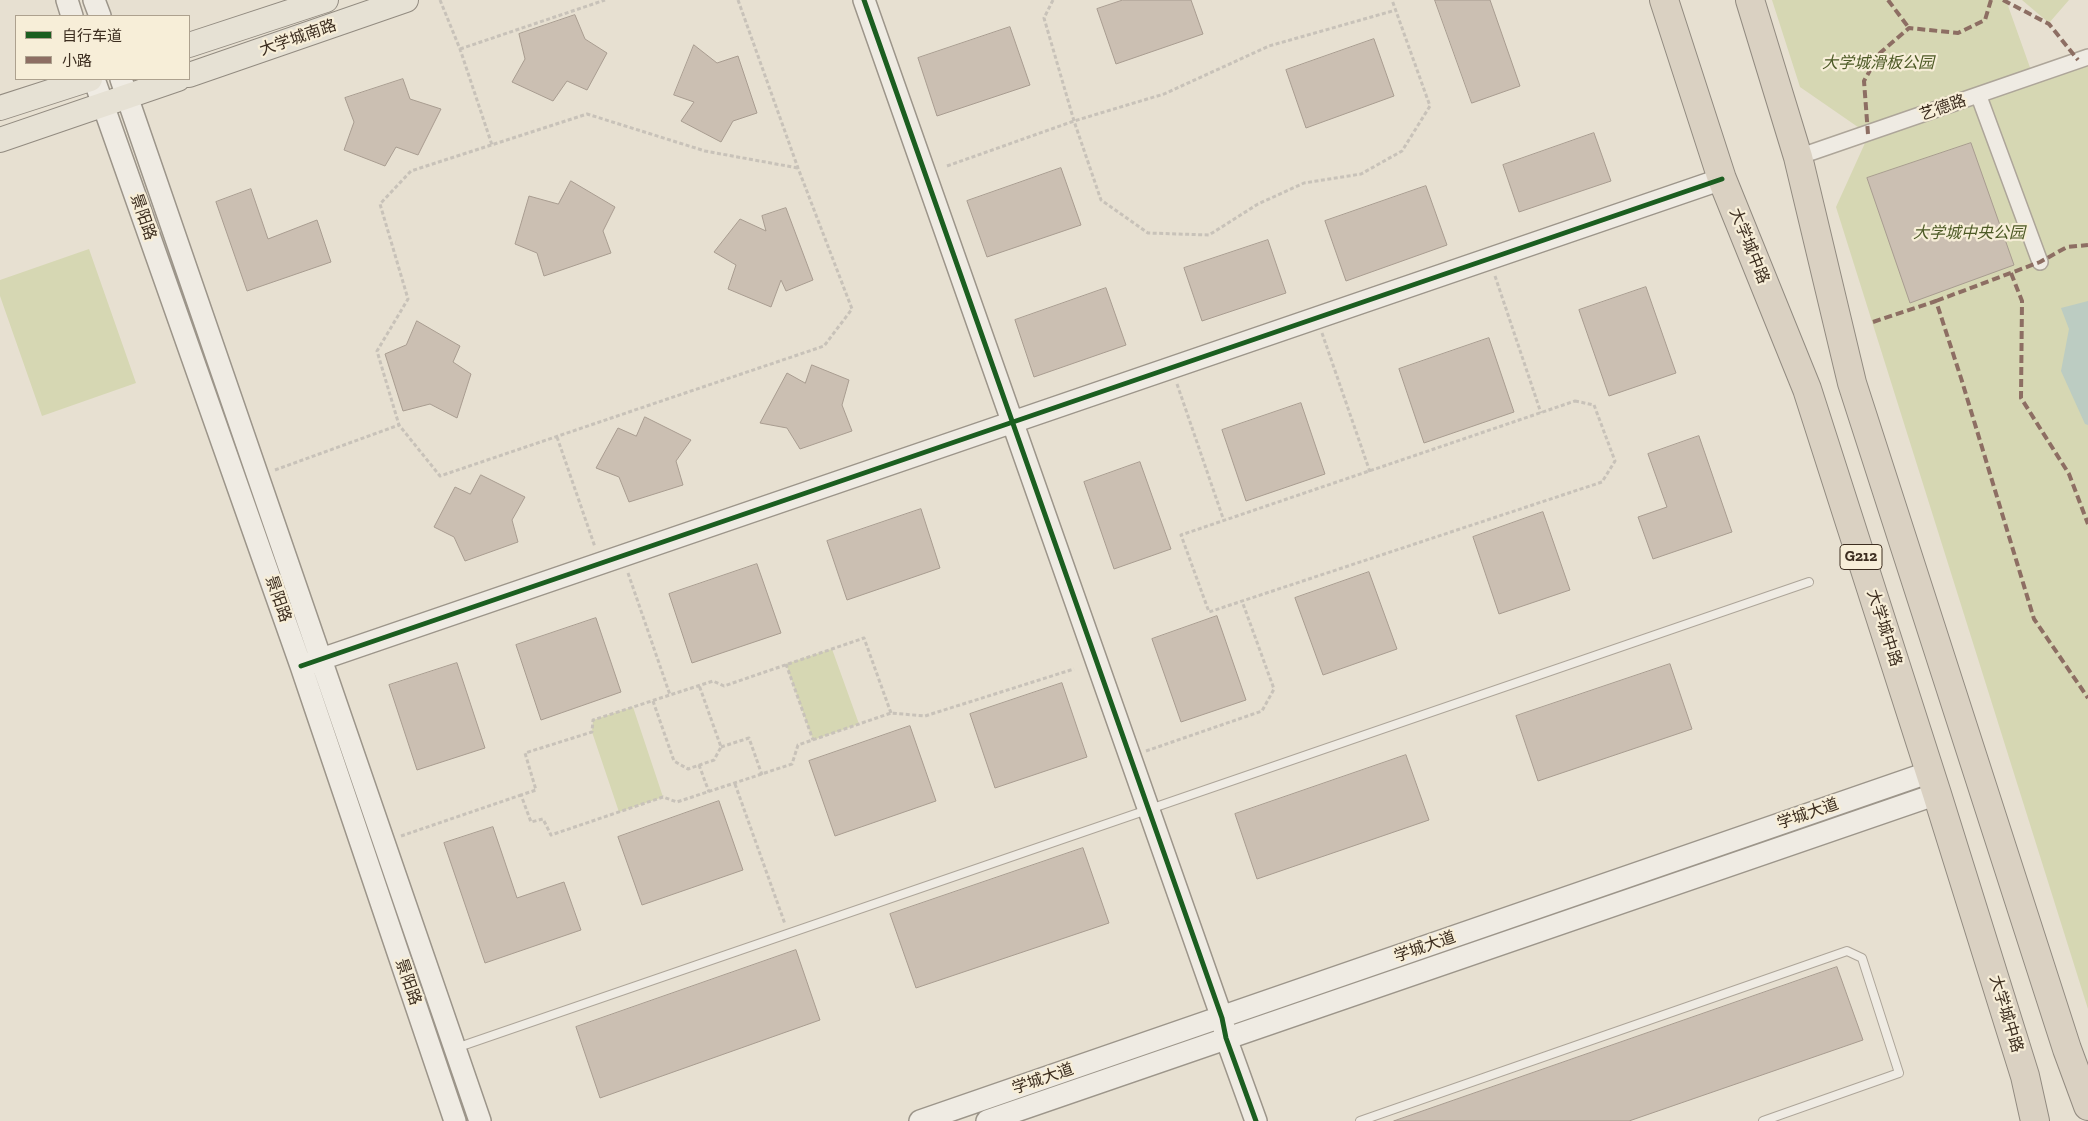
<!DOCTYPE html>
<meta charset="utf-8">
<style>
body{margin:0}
#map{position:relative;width:2088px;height:1121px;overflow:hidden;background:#e7e0d1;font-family:"Zilla Slab","Noto Sans SC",serif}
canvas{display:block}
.legend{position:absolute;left:15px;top:15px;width:175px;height:65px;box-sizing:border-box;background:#f7eed8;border:1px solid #ada18e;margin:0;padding:6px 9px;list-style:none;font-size:15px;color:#3d2e20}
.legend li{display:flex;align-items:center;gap:10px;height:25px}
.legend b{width:25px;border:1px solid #ada18e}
</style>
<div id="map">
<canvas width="2088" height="1121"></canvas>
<ul class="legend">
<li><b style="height:6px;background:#1b5e20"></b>自行车道</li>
<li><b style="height:6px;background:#8d6e63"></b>小路</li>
</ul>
</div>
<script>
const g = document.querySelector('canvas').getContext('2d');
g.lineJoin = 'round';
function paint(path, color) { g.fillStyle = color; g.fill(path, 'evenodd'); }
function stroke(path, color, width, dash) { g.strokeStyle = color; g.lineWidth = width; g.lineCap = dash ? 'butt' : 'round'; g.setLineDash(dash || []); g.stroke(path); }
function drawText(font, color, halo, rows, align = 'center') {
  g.font = font + ' "Zilla Slab","Noto Sans SC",serif'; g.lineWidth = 4.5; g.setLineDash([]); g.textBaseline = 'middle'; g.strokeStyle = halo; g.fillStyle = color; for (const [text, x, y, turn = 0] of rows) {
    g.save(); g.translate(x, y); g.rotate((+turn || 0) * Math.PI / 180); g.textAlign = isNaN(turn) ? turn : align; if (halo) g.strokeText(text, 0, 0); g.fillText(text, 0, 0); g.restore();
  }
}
const green = new Path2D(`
 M1772,0h234l27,76 -165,58 -68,-47z
 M2022,0h47l-20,23z
 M2088,63v946l-252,-802 29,-64z
 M89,249l47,134 -94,33 -42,-120v-16z
 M832,649l27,75 -46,16 -27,-76z
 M633,707l30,90 -44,15 -27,-80 1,-12z`);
const water = new Path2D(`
 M2088,301v124l-3,-1 -24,-53 8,-42 -8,-21z`);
const building = new Path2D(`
 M1123,0h68l12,34 -87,30 -19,-55z
 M1435,0h55l30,86 -48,17z
 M575,15l10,24 22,14 -20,37 -20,-9 -14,20 -41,-19 13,-23 -6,-25z
 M1010,27l20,58 -93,31 -19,-58z
 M1374,39l20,57 -88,32 -20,-58z
 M694,45l23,18 21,-7 19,57 -24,8 -12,21 -40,-21 13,-19 -20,-7z
 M403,79l7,20 31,10 -23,46 -22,-8 -11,19 -41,-16 10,-28 -9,-24z
 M1594,133l17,48 -92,31 -16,-47z
 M1971,143l43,122 -104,38 -43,-125z
 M1061,168l20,57 -94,32 -20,-56z
 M571,181l44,26 -12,24 8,22 -67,23 -7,-23 -22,-9 14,-48 29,8z
 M1426,186l21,59 -101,36 -21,-60z
 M251,189l17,50 49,-19 14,42 -84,29 -31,-89z
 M786,208l27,72 -27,11 -5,-11 -10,27 -43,-18 8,-24 -22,-13 26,-33 26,12 -4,-15z
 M1268,240l18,53 -84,28 -18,-53z
 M1646,287l30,86 -67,23 -30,-86z
 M1106,288l20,57 -92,32 -19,-57z
 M417,321l43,25 -7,16 18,12 -14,44 -27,-14 -27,7 -18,-57 21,-9z
 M1489,338l25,74 -90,31 -25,-74z
 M812,365l37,15 -7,25 10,26 -52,18 -13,-21 -27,-5 27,-50 18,10z
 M1301,403l24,71 -79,27 -24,-71z
 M645,417l46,23 -15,21 7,24 -54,17 -10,-25 -23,-9 22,-40 18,8z
 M1699,436l33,96 -79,27 -15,-42 29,-10 -19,-53z
 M1140,462l31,87 -57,20 -30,-87z
 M481,475l44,22 -13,23 6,22 -53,19 -11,-24 -20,-10 21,-40 15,7z
 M921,509l19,59 -93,32 -20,-59z
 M1543,512l27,78 -71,24 -26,-77z
 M757,564l24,69 -89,30 -23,-69z
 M1369,572l28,77 -74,26 -28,-77z
 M1217,616l29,84 -65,22 -29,-83z
 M596,618l25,74 -80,28 -25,-75z
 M457,663l28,85 -68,22 -28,-85z
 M1670,664l22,65 -154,52 -22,-65z
 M1062,683l25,74 -92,31 -25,-74z
 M910,726l26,75 -101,35 -26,-75z
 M1406,755l23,65 -172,59 -22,-65z
 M719,801l24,69 -101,35 -24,-68z
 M493,827l24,71 47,-16 17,48 -96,33 -41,-120z
 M1083,848l26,75 -193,65 -26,-74z
 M796,950l24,70 -220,78 -24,-71z
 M1837,967l26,73 -234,81h-235z`);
const path = new Path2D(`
 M440,0l20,49 32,96
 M738,0l60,168 54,141 -28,37 -384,130 -41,-51 -22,-74 31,-52 -28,-95 31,-33 176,-57 118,37 93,17
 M1053,0l-9,18 30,103 27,79 47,33 61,2 49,-31 46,-21 57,-9 41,-23 28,-45 -38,-106
 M460,49l145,-49
 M947,166l127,-45 90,-27 105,-48 127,-36
 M1495,276l46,137
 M1322,333l48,139
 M1177,384l47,137
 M1575,401l19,4 21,56 -13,21 -393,130 -28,-77z
 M557,437l38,110
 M275,470l124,-45
 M628,573l42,122
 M786,664l27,76
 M653,701l21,60 14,8 26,-9 7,-13 -22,-62
 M891,713l-27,-75 -140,48 -11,-5 -120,39 -1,12 -67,21 11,37 -15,5 10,27 12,-3 8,16 112,-38 14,5 115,-38 6,-19 93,-32 34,3 149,-47
 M721,747l28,-9 13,37
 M1146,751l116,-40 12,-22 -32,-88
 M699,765l10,27
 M735,784l50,140
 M401,836l120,-41`);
const lane = new Path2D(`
 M456,1048l1353,-466
 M1360,1121l487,-170 15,7 37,115 -136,48`);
const street = new Path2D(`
 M1981,102l59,160
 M1798,157l290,-100`);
const secondary = new Path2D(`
 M67,0l5,16
 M94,0l6,16
 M864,0l358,1018 4,20 30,83
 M94,79l207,587 154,455
 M121,79l359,1042
 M301,666l1421,-487
 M920,1121l1010,-349
 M987,1121l950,-327`);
const primary = new Path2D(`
 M189,45l137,-45
 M189,75l217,-75
 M0,108l90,-29
 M0,140l178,-61`);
const highway = new Path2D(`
 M1664,0l58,179 85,210 130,405 88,282 10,45
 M1750,0l48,157 54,226 215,666 21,57`);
const quiet = new Path2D(`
 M1888,0l21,28
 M2003,0l46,24 29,36
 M1868,134l-4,-53 16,-28 29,-25 49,5 27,-13 6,-20
 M2011,273l11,28 -1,97 48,76 19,50
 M1936,301l104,-39 27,-15 21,-2
 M1873,322l63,-21 25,77 73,241 54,79`);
const cycleway = new Path2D(`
 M864,0l358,1018 4,20 30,83
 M301,666l1421,-487`);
const shields = [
 [1861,557,42]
];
const shieldNames = [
 ["G212",1861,557]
];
const streetNames = [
 ["大学城南路",298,38,-19],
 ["艺德路",1943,108,-19],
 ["景阳路",143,217,71],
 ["大学城中路",1749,246,68],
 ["景阳路",278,599,71],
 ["大学城中路",1884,628,72],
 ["学城大道",1808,814,-19],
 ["学城大道",1425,947,-19],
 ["景阳路",408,982,71],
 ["大学城中路",2006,1014,73],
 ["学城大道",1043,1079,-19]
];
const parkNames = [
 ["大学城滑板公园",1878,63],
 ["大学城中央公园",1969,233]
];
paint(green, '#d6d7b3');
paint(water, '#bcccc2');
paint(building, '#cbbfb2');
stroke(building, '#a89c90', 1);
stroke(lane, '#ada599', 10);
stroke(street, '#ada599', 18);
stroke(secondary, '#9c958a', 24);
stroke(primary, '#928b80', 26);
stroke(highway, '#928b80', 30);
stroke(path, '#c8c2b9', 3, [4, 2.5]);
stroke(lane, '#efebe3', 8);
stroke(street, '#efebe3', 15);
stroke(secondary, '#efebe3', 21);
stroke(primary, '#e6e1d4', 24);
stroke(highway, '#dad1c2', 28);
stroke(quiet, '#8d6e63', 4, [8, 4]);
stroke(cycleway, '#1b5e20', 5);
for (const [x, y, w] of shields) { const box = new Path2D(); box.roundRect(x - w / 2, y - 12.5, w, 25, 4); g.fillStyle = '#f7eed8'; g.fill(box); stroke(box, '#3d2e20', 1); }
drawText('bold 15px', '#3d2e20', null, shieldNames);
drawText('16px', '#3d2e20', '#f7eed8', streetNames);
drawText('italic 16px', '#4d5a26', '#f7eed8', parkNames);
</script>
